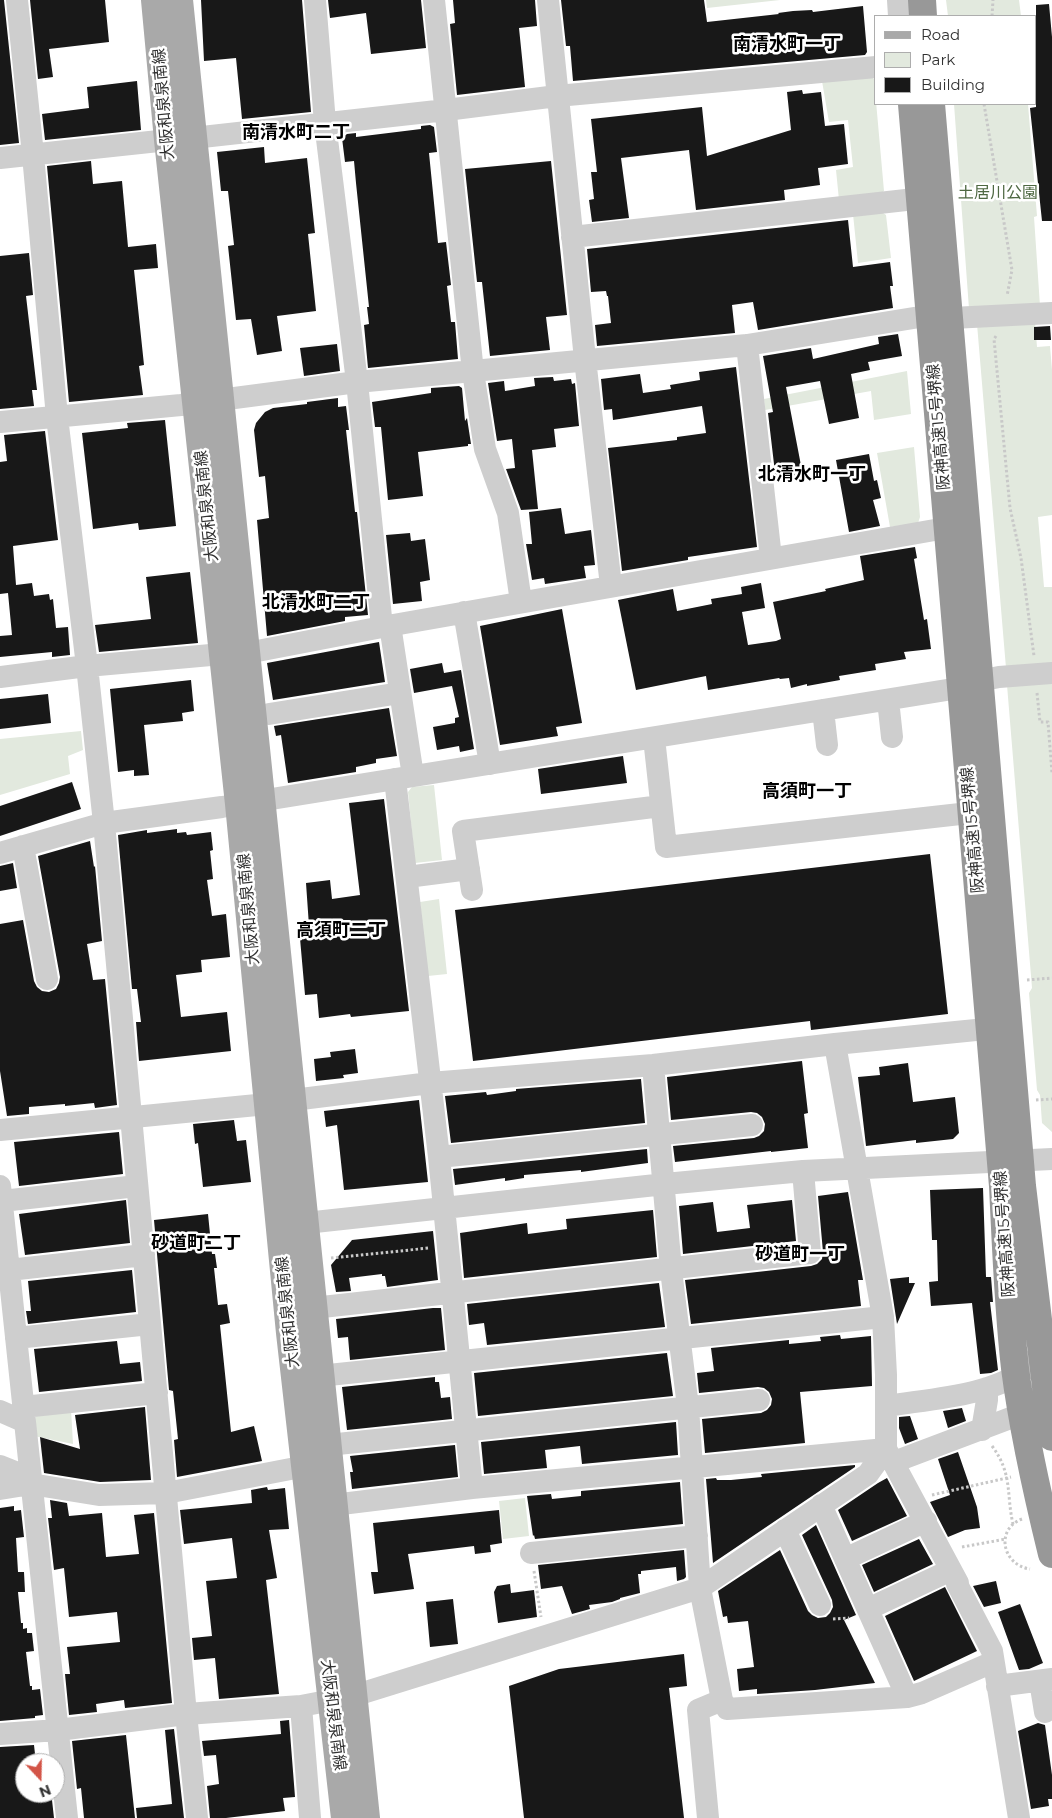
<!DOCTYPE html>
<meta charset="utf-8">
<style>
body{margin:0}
#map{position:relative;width:1052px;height:1818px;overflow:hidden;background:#fff;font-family:Montserrat,sans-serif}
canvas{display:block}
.legend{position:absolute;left:874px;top:15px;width:162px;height:90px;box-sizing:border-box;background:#fff;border:1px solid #adadad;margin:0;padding:6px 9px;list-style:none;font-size:15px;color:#313131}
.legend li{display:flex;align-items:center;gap:10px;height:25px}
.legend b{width:25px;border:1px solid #adadad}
.north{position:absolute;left:15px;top:1753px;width:50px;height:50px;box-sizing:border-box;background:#fff;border:1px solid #adadad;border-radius:50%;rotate:159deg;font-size:14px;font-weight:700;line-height:20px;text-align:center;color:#313131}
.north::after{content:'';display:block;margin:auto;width:18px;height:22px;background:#d35548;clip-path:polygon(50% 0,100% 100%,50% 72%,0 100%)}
</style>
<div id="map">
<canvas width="1052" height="1818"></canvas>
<ul class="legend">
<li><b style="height:6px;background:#a9a9a9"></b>Road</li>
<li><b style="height:14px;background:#e2e9de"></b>Park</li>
<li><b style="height:14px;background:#181818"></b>Building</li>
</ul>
<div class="north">N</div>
</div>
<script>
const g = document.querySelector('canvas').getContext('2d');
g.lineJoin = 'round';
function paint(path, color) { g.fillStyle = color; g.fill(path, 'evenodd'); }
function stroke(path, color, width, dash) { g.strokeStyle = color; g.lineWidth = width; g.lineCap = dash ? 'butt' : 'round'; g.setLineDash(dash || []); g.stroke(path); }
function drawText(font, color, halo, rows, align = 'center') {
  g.font = font + ' Montserrat,"Noto Sans JP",sans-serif'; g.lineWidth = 5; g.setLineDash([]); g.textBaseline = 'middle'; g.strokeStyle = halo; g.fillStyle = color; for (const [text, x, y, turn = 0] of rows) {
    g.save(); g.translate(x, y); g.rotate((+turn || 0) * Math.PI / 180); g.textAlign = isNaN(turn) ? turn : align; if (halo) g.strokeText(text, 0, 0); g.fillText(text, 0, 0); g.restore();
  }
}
const green = new Path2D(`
 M706,0h74l-73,8z
 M946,0h73l2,16h-73z
 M869,75l5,4 10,112 -6,5 -39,4 -3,-30 17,-3 -5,-47 -19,2 -7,-41z
 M954,104h74l9,112 -3,1 6,89 -71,3z
 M880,211l6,4 5,43 -33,5 -5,-49z
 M1035,322l2,25 13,-1 2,24v145l-14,2 6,70h8v79l-46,2 -29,-344z
 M907,371l4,43 -37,6 -3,-29 -106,19 -1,-11z
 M914,447l6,70 -2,6 -28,4 -13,-74z
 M1052,681v451l-10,-9 -2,-28 -3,-5 -8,-97 3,-5 -25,-303z
 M81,731l2,19 -15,6 2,18 -70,21v-56z
 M434,785l8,75 -27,3 -7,-71 4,-5z
 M439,899l8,75 -19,2 -8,-74z
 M71,1409l2,35 -39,-8 2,-24z
 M525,1498l4,38 -26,3 -4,-38z`);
const building = new Path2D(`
 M0,0h4l15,143 -19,2z
 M30,0h75l4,42 -60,7 4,28 -15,2z
 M201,0h101l9,112 -69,7 -6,-61 -32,3z
 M328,0h93l5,48 -55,6 -5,-41 -36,5z
 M453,0h82l2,26 -18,2 6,59 -68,8 -7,-71 5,-1z
 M561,0h143l3,22 72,-8 -1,-1 15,-2 19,-1 1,2 50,-6 4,46 -2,3 -292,26 -3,-35h-4z
 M1049,4l3,33v184h-10l-12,-113 6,-1v-102z
 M137,81l4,49 -96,10 -3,-26 47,-6 -2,-21z
 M802,90l1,4 18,-2 4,34 19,-2 4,40 -30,4 2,17 -36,5 1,10 -89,10 -7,-60 -68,8 8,60 -37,4 -3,-22 5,-1 -3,-27h6l-6,-53 111,-12 5,49 84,-26 -4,-38z
 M430,125l4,2 3,25 -8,1 9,90 8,-1 5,43 -4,1 4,36h4l3,37 -90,9 -4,-43 5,-1 -2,-17h2l-13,-124 -2,-22 -9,1 -3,-24 5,-4 9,-1v4l65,-8v-3z
 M264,147l1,16 42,-5 8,75 -7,1 8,77 -39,5 5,35 -25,4 -6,-36 -15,1 -8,-74 6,-1 -6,-54h-7l-4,-39z
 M91,161l2,23 29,-3 6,66 28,-3 2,24 -24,2 10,95 -5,1 4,29 -74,7 -22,-236z
 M551,161l16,154 -21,2 4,33 -60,6 -8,-74h-5l-12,-113z
 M848,220l5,47 37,-5 3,24h-3l3,22 -135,22 -5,-28 -21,3 3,28 -138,13 -2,-21 16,-2 -3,-27h-1l-1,-5 -15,1 -4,-43z
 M29,253l4,42 -7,1 11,94h-5l2,16 -34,3v-153z
 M1050,326l1,14h-17v-13z
 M898,334l4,22 -34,6 2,8 -19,4 8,44 -30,6 -9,-43 -34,6 17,89 -27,5 -8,-68 5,-1 -10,-56 48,-8 2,11 66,-15 -1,-7z
 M337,344l3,27 -36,5 -4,-28z
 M736,367l21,180 -69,10v3l-66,11 -14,-123 69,-8v-3l29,-4 -4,-27 -89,14 -1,-11 -8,1 -3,-31 39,-5 3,19 28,-4 -1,-4 30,-5 -1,-8z
 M553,377l1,4 17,-2 1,5 3,-1 4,43 -25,3 2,18 -24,3 6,59 -17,1 -15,-41 9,-1 -3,-29 -15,2 -9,-58 16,-2 1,10 30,-5 -1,-8z
 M459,386l3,2 3,33 2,-3 4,26h-3v2l-50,6 5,44 -35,4 -7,-73h-6l-3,-25 59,-9v-5z
 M338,398v9l8,-1 3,24h-3l9,82h2l11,103 -23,2v4l-78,15 -10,-116 12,-2 -4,-42 -6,1 -5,-47 2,-7 9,-11 8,-4 34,-4v-2z
 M165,420l11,106 -37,4 -1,-7 -45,6 -11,-96 46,-5 -1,-5z
 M45,431l13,109 -45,6 3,39 16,-2 2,13 15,-2 1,6 3,-1 3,29 12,-1 2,28 -18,2v-5l-52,5v-21l12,-1 -4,-42 -8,1v-132l7,-1 -3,-26z
 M869,454l5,27 3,-1 4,18 -8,2 7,26 -31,6 -13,-72z
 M561,508l4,26 26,-4 4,35 -11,1 2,12 -41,6 -1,-6 -12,2 -6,-36h6l-3,-32z
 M410,533l1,8 14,-2 5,41 -10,2 2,19 -29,3 -7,-69z
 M915,547l2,11 -3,1 10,61 3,-1 4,30 -27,3 2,7 -31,5 1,6 -37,6 1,4 -33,6v-2l-16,4 -2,-10 -9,1 -1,-1 -71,12 -2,-14 -70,14 -18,-90 55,-11 4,22 35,-7 -1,-5 31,-5 -1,-7 20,-4 4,25 -23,4 6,33 28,-4 5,-2 -8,-37 53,-11 -1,-2 39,-9 -4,-24z
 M190,572l8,71 -99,9 -4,-27 56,-6 -5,-42z
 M562,609l20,114 -26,4 2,9 -58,9 -20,-119z
 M379,642l6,40 -112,18 -6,-37z
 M442,663l2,10 17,-3 13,79 -14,3 -1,-6 -22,4 -4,-23 22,-4v-5l4,-1 -7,-31 -38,7 -4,-24z
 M191,680l3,31 -12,2 1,8 -39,4 5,50 -15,1v-6l-16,2 -8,-83z
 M48,694l3,29 -51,6v-30z
 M389,708l8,48 -21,3v4l-20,4v5l-68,11 -7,-48 -5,1 -2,-10z
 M623,756l4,27 -86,11 -3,-25z
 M72,782l9,27 -81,27v-30z
 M384,799l25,212 -58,6 -1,-3 -31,4 -2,-24 -12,1 -6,-68 10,-1 -3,-43 24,-3 2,19 28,-4 -11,-92z
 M177,829v4l9,-1 1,3 24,-3 2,18 -3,1 3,28 -6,1 5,36 14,-2 4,43 -29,3 1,12 -26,3 5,42 46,-5 4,39 -92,10 -3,-39h5l-4,-33h-5l-14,-154 29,-5v3z
 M90,841l4,26 1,-1 7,75 -15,3 6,36 12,-1 12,126 -22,3 -1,-5 -29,3v-2l-36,3v7l-22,2 -7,-45v-147l23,-4 11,61 3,6 5,4 7,1 7,-3 3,-6 1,-6 -22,-121z
 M930,854l18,160 -137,16 -1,-9 -337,40 -18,-151z
 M13,863l4,25 -17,3v-25z
 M355,1049l3,24 -15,2 1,3 -28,3 -2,-22 17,-2 -1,-5z
 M802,1061l6,52 -4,1 4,34 -37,4v-1l-96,11 -2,-16 81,-8 5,-2 5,-5 1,-7 -3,-7 -5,-4 -6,-1 -80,8 -4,-43z
 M908,1063l5,39 42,-5 4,36 -6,6 -37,4v-3l-50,6 -8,-69 22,-2 -1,-8z
 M641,1079l4,44 -194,20 -6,-47 41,-4 1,3 29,-4v-2z
 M419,1100l9,82 -84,8 -7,-65 -11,2 -2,-16z
 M234,1120l3,21 9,-1 5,42 -48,5 -5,-44 -3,1 -2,-20z
 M119,1132l4,42 -104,12 -5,-44z
 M647,1149l1,14 -67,9v-2l-57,5v3l-19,3v-3l-50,7 -2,-16z
 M983,1188l3,89h5l2,25h-3l8,68 -7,3 -11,1 -8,-71 -41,3 -2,-24 9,-1 -1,-41h-5l-2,-50z
 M848,1192l15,88h-5l3,26 -170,18 -6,-44 126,-14 6,-2 5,-5 1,-7 -5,-56z
 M126,1200l4,43 -105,12 -6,-41z
 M792,1200l4,41 -113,13 -4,-48 34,-4 4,30 33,-4 -3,-23z
 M653,1210l4,47 -193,21 -4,-45 67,-10 1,11 39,-5 -1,-10z
 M208,1214l4,40h3l2,14h-3l4,37 9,-1 3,19 -10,2 11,107 23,-6 8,35 -85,16 -3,-37 4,-1 -5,-48 -4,-1 -15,-170z
 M433,1231l5,49 -51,7 -2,-11h-3v-2l-33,4 2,13 -15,1 -5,-27 21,-25z
 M132,1270l4,42 -108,12 -2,-13h5l-3,-30z
 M909,1277v6h6l-18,41 -7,-45z
 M659,1283l6,44 -178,18 -3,-22 -15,2 -2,-21z
 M433,1308h8l4,42 -95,10 -2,-23 -10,1 -2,-19z
 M840,1335l1,4 30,-3 1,50 -72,6 5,51 -100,10 -3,-34 59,-6 6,-3 4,-5 1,-6 -3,-7 -5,-4 -6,-1 -59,6 -2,-20 17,-2 -3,-23 78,-8v4l32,-3 -1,-4z
 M117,1341l3,23 20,-2 2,19 -103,11 -5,-43z
 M667,1353l6,43 -195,20 -4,-43z
 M435,1377v5h4l2,16 9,-1 2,22 -105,11 -5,-43z
 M145,1407l6,73 -51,2 -56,-9 -4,-36 40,12 -5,-34z
 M962,1408l4,13 -18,7 -5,-17z
 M910,1416l8,23 -13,5 -6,-16v-11z
 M676,1422l2,33 -96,9 -2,-18 -35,4 2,18 -63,6 -3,-32z
 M455,1445l3,32 -106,12 -2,-17h3l-3,-16z
 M958,1452l19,55 3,21 -15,2 -17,7 -18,-35 20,-7 -12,-36z
 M855,1465v2l-142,96 -7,-84 10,-1 1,2h14l31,-3 -1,-3z
 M887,1478l20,38 -55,25 -14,-31 40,-27z
 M680,1482l3,42 -148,15 -1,-4 -1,1 -6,-40 24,-2 1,5 29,-3v-5z
 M267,1487l1,3 17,-2 4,41 -20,1 8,48 -11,2 13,114 -60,5 -4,-41 -21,2 -2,-22 20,-2 -6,-55 31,-3 -5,-40 -48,6 -4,-34 72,-7 -1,-13z
 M50,1500l17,3 2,13 33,-3 4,44 33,-3 -5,-39 20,-2 18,190 -47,5 -1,-8 -28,4 1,8 -28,3 -4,-41h5l-3,-27 53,-5 -3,-30 -48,5 -5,-49 -10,2 -6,-52h4z
 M14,1506v5l7,-1 3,27 -8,1 2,34h6l1,20h-7l3,31h2v6l4,-1v5h5l2,18 -8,1 4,34h2v4l8,-1 3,26 -8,1v2l-35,3v-213z
 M499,1510l3,33 -12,2 1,7 -16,2 -1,-8 -66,8 6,35 -40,5 -3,-22h7l-5,-49z
 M816,1525l40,90 -12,5 31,63 -60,7 -58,4v-5l-18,2 -2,-22 17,-2 -6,-46 -20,2 -1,-7 -4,1 -5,-26 62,-41 28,61 4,4 6,3 8,-1 4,-4 3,-6 -1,-7 -30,-65z
 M919,1539l14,25 -59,28 -12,-27z
 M684,1550l2,27 -2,2 -7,2 -1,-14 -35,4v3h-3l2,19 -20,5v1l-8,3 -23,3 1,4 -18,5 -10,-28 -21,3 -3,-24z
 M996,1581l5,22 -17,4 -11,-21z
 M510,1584l1,9 23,-3 3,27 -39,6 -4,-31 3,-6z
 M945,1587l32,64 -63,30 -29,-65z
 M453,1599l5,45 -28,3 -4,-45z
 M1020,1604l23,59 -14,6 -10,1 -21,-58z
 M684,1654l3,32 -18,2 15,130h-160l-15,-132 50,-17z
 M289,1720l6,77 -12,1 2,13 -59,7h-16l-3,-32 12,-2 -3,-29 -12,1 -2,-15 79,-7 -1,-13z
 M1038,1723l7,2 7,50v24h-4l1,7 -18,3 -13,-78z
 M174,1729l10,89h-47l-1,-10 36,-4 -7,-74z
 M126,1735l9,83h-51l-3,-30 -4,1 -5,-48z
 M34,1745l2,18h-11v30h14l1,9 12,-2 2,18h-54v-71z`);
const path = new Path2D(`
 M992,16l1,-16
 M984,104l28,166 -5,26
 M996,336l-2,3 16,169 11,50 13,98
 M1037,693l3,29h8l4,51
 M1027,980l25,-2
 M1036,1100l16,-1
 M331,1258l98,-10
 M992,1446c21,28 14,48 21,78
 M932,1495l79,-18
 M1022,1519c-27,10 -20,46 8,50
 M962,1547l44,-8
 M534,1571l7,46
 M833,1619l16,-1`);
const minor = new Path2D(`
 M17,0l16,155 24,262 30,249 17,157 82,891 11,104
 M315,0l10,123 32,259 25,245
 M434,0l39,372 12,77 23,64 13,89
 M548,0l37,359 26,227
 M898,0l1,16
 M193,138l253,-28 111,-14 319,-29
 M0,158l168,-18
 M572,237l343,-38
 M747,345l24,213
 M0,422l181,-17 176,-23 390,-37 179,-29 26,2 100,-5
 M464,612l26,152
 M390,625l23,151
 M247,653l135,-26 564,-99
 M0,677l87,-11 135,-12
 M888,700l4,37
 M823,710l4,35
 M269,714l131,-21
 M654,738l12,109 303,-34
 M395,779l44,378 33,331
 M23,846l24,133
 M0,853l104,-30 118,-16 737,-119 25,-8 15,-3 53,-4
 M407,877l62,-8
 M472,890l-9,-59 198,-25
 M835,1044l48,273 3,58v74l65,121 7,13 -1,1 35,67 27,167
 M653,1065l18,205 17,137 12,181 22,112 5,9 180,-12 15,-4 71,-31
 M293,1100l137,-17 223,-18 182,-21 151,-15
 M0,1130l267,-26
 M439,1157l313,-32
 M0,1186l67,632
 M2,1201l135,-15
 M287,1225l378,-41 138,-13 249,-12
 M9,1270l135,-15
 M313,1308l497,-55 -7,-82
 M16,1338l134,-14
 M319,1376l564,-59
 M887,1406c42,-7 106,-10 140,-38 8,-8 15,-18 23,-27
 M23,1407l134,-14
 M0,1411l25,11
 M982,1430l5,-30v-12
 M328,1445l431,-45
 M894,1462l143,-54
 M0,1466l20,8 11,10
 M0,1489l31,-5 68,11 67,-2 140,-27
 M333,1505l139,-17 414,-39
 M821,1505l86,192
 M785,1530l35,75
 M531,1553l166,-17
 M845,1559l81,-38
 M868,1609l83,-39
 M1040,1681l5,31
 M997,1686l55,-7
 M301,1706l9,112
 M0,1734l58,-4 128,-16 115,-8 52,-10 347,-108 168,-114 18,-25
 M708,1818l-10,-108 24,-10`);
const major = new Path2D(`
 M155,0l13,140 71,664 51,529 55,485
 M179,0l187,1818`);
const highway = new Path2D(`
 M922,0l1,16`);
const highwayBridge = new Path2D(`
 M912,104l91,1082c3,61 5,121 12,182 8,63 22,125 37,186
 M931,104l91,1082 30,251`);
const streetNames = [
 ["大阪和泉泉南線",164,104,-95],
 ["阪神高速15号堺線",939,427,-95],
 ["大阪和泉泉南線",207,506,-96],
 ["阪神高速15号堺線",973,830,-95],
 ["大阪和泉泉南線",249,909,-95],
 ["阪神高速15号堺線",1005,1234,-94],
 ["大阪和泉泉南線",288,1312,-96],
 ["大阪和泉泉南線",333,1715,83]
];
const parkNames = [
 ["土居川公園",998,193]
];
const neighbourhoodNames = [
 ["南清水町一丁",787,45],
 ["南清水町二丁",296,133],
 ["北清水町一丁",812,475],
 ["北清水町二丁",316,603],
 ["高須町一丁",807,792],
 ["高須町二丁",341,931],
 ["砂道町二丁",196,1244],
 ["砂道町一丁",800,1255]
];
paint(green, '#e2e9de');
paint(building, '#181818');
stroke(path, '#c8c8c8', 3, [2.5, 2.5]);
stroke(minor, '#cecece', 22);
stroke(major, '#a9a9a9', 28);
stroke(highway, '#989898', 28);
stroke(highwayBridge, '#989898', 28);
drawText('16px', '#313131', '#fff', streetNames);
drawText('16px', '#4e6842', '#fff', parkNames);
drawText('bold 18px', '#000', '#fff', neighbourhoodNames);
</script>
